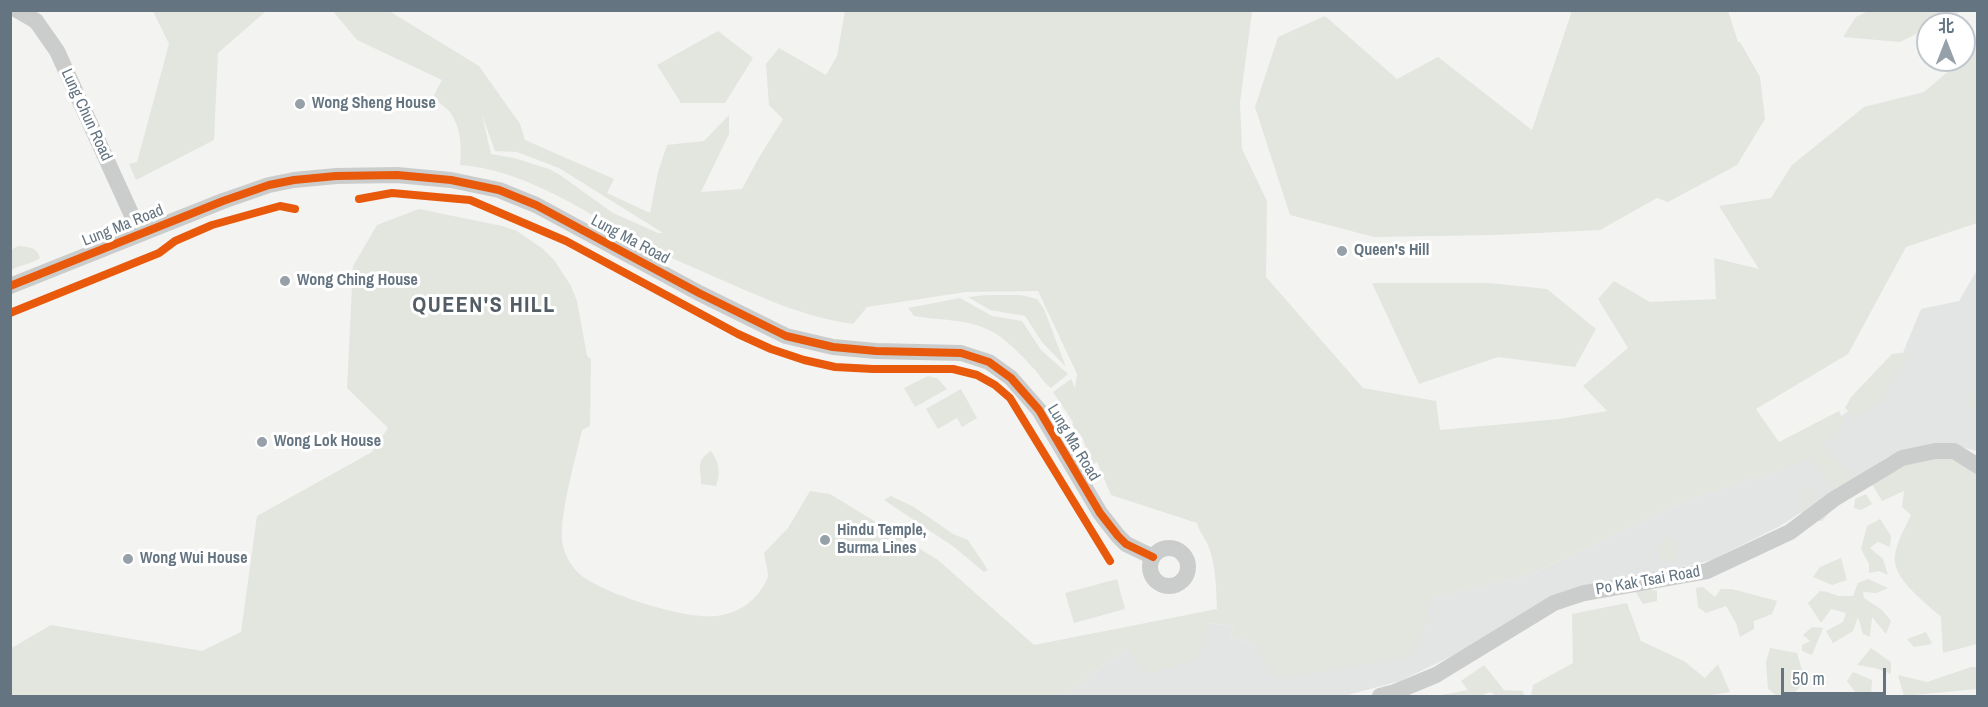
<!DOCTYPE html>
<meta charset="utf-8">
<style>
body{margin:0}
#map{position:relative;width:1988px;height:707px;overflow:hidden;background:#f3f3f1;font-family:"Archivo Narrow","Noto Sans SC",sans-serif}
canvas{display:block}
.frame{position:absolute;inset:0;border:12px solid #647480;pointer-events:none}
.north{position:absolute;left:1916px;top:12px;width:60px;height:60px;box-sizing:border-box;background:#fff;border:2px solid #c1c7cc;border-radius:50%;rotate:0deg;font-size:16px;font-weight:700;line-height:24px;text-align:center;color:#647480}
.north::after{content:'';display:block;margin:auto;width:21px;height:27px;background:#96a0a8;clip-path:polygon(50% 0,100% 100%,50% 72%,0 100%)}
.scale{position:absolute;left:1781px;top:668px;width:105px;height:27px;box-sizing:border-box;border:3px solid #647480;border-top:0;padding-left:8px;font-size:18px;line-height:21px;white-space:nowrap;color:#647480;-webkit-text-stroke:4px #fff;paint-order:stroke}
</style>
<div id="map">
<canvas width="1988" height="707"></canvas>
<div class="frame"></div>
<div class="north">北</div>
<div class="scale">50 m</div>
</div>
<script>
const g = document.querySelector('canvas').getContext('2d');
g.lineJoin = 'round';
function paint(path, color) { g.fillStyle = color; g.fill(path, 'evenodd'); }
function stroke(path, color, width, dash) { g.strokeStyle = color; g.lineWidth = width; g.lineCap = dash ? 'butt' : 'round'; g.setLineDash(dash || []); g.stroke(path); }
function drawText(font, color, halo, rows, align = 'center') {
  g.font = font + ' "Archivo Narrow",sans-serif'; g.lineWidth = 6; g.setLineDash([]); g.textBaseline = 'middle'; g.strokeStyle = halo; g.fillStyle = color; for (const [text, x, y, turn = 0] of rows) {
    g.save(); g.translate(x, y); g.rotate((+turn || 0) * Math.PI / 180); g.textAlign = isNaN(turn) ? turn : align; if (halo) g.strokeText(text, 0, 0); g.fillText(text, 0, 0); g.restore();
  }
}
const built = new Path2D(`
 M1977,270v181l-29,-7 -59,12 -109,70 -68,34 -164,39 -65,42 -83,40 -56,15h-278l20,-18 40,-30 83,-25 24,3 -2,11 25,7 168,-16 5,-30 100,-23 158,-75 101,-33 -3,-10 107,-78 29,-70 38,-8z`);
const green = new Path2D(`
 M153,11h236l90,55 41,58 5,16 89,39 -7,14 43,20 8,-41 9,-27 37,-4 25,-26v19l-28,58 41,-3 16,-30 25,-40 -14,-14 -3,-41 13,-16 47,27 11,-19 8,-45h409l-2,1 -12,90 2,47 25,52 -1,76 97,111 73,13 4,29 119,-11 48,-8 -24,-25 45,-38 -30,-49 16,-18 36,21 66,-3 -2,-41 45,11 -40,-63 52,-8 21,-33 72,-58 60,-15 53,-45v176l-71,24 -58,107 -92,55 23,33 60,-31 6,13 -23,22 36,37 -22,9 -27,-34 -20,9 -102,33 -158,75 -99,23c-4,21 -6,45 -22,60l-135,21 -17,-35 -25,-7 2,-11 -24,-3 -11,35 -49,16 -23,-26 -40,30 -20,18h-1055l-1,-47 41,-24 151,26 39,-19 16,-116 115,-64 16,-24 -41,-40 6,-122 24,-41 42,-16 83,17 15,5 26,18 11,11 17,26 6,15 10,55 4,3 -1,67 -8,4c-6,27 -25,92 -19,116 3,12 10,23 19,30 25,19 105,44 135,40 15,-2 30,-9 40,-21 4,-5 10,-13 11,-19 0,-7 -3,-16 -4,-23l24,-25 22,-37 20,3 108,66 96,85 183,-36c-1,-22 -1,-44 -9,-64 -3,-8 -9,-13 -11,-22l-86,-28 -14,-33 -6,3c-7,-13 -3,-30 -19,-37l1,-6 -20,-30 18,-13 4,9 2,-14 -39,-83 -72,1 -99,15 -14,17c-50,-7 -92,-27 -138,-47 -24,-11 -48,-20 -71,-33 -58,-31 -117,-74 -184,-79 2,-17 1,-38 -10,-53 -5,-7 -13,-8 -16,-17l8,-15 -85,-40 -24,-29h-67l-48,42 -4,87 -78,40 -7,-16 8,-2 32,-118zM482,115l13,36 22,1 42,16 104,65h-5l-45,-20 -53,-38 -11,-6 -35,-11 -23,-4z
 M1728,11l10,31h2l20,35 5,42 -28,46 -69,37 -11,-4 -57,32 -105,5 -121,2 -84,-22 -35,-108 23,-70 47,-21 72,63 41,-22 94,73 40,-119z
 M1868,11v-1l94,1 -27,13h-7v4l-28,14 -57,-5 13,-20z
 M718,31l35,27 -28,45h-44l-24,-38z
 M18,246c11,1 19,1 22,12 -9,6 -19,7 -29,12v-20z
 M1372,283h117l58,6 49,40 -21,38 -77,-10 -79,27z
 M987,295h34l16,4 7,10 22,58 -24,-25 -17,-26 -35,-6 -22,-13z
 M960,298l32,18 30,5 19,29 27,24 -17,14c-7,-5 -10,-11 -15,-17 -11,-12 -24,-26 -37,-35 -24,-18 -57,-15 -85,-20l-6,-8z
 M1909,352l-26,46 -25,22 -13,-12 6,-11 41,-43z
 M928,376l9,2 10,11 -32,18 -11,-19z
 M961,389l16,29 -15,9 -5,-9 -19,11 -12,-20z
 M1977,393h1l-1,19 -11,-6 1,-12z
 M711,451c8,11 10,22 5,35l-15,-2c1,-16 -7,-22 10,-33z
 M1894,455l83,3v186l-34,9 -2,-36c-16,-15 -50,-39 -46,-62 2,-14 10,-27 16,-40l-9,-8 2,-16 -22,10 -10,-17z
 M1805,488l9,7 -2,6 24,4 -14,16h-21l1,-28z
 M1866,494l6,10 -11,6 -7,-2 1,-9z
 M891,496l23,11 39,27 15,6 20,30 -4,2 -30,-25 -70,-47z
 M1880,519l11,17 -1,11 -12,-5 -8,6 13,11 5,16 -9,-4 -10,2v-9l-8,-15 6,-23z
 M1664,535l14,9 -3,18 -17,-2z
 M1841,558l6,22 -15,5 -19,-8 7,-10z
 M1117,579l8,30 -51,14 -9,-30z
 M1868,579l20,9 -12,5 -13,-1 1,6 18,12 9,11 -5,13 -14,-17 -2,20 -7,-3 -5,-17 -5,14 -20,12 -7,-12 17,-9 3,-9 -15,-4 -10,14 -13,-20 12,-12 7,1 11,4h15l5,-13z
 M1703,587l12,10 6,-8h11l45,12 -5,13 -18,7v8l-14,8 -4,-14 -10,-17 -20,7 -8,-6 -2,-19z
 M1646,588l11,3v10l-14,3 -8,-13z
 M1627,603l14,38 43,20 21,17 13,-14 12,28 -24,4h-175l2,-11 40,-22 -1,-49z
 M1812,627l11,1 -11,27 -10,-4v-6l8,-4 -7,-6z
 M1926,632l6,12 -18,3 -7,-8z
 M1770,648l27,5 8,27 -13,16h-15l-9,-7 -2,-27z
 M1871,648l20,14v12l-16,-6 -18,-3z
 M1484,665l20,25 19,1 1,5h-28l-6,-4 -7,3v1h-47l32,-6 -7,-9z
 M1971,667h6v22l-73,7 -6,-21 29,7z
 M1853,672l19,8 -1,15 -13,1 -11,-15z`);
const minor = new Path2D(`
 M17,10l19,11 21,30 83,182
 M10,286l213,-85 46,-16 25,-5 42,-4 61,-1 54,5 48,10 37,15 163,88 87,43 47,11 43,4 85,2 28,9 22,16 28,32 61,103 18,23 8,8 27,13
 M1150 567a19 19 0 1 1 38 0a19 19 0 1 1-38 0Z
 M1380,696l15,-4 41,-17 118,-72 30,-10 123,-22 83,-39 44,-33 68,-41 33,-7h19l24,15`);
const cycleway = new Path2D(`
 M359,199l33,-6 78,7 96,41 172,93 33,15 33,11 31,7 38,2h80l24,6 18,10 15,13 100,163
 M10,286l213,-85 46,-16 25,-5 42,-4 61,-1 54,5 48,10 37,15 163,88 87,43 47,11 43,4 85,2 28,9 22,16 28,32 61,103 18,23 8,8 27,13
 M10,313l149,-60 16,-12 37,-16 68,-19 15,3`);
const markers = [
 [300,104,6,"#96a0a8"],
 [1342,251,6,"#96a0a8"],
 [285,281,6,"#96a0a8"],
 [262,442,6,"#96a0a8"],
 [825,540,6,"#96a0a8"],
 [128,559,6,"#96a0a8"]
];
const poiNames = [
 ["Wong Sheng House",312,104],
 ["Queen's Hill",1354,251],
 ["Wong Ching House",297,281],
 ["Wong Lok House",274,442],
 ["Hindu Temple,",837,531],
 ["Burma Lines",837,549],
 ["Wong Wui House",140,559]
];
const streetNames = [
 ["Lung Chun Road",86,115,65],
 ["Lung Ma Road",123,226,-22],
 ["Lung Ma Road",630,240,28],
 ["Lung Ma Road",1073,443,59],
 ["Po Kak Tsai Road",1648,581,-10]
];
const districtNames = [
 ["QUEEN'S HILL",484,306]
];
paint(built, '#e3e4e4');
paint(green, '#e2e6df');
stroke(minor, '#cbcccc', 16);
stroke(cycleway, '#e8590c', 8);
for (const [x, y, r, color] of markers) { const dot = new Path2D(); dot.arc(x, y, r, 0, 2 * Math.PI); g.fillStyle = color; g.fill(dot); stroke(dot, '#fff', 2); }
drawText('bold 16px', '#647480', '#fff', poiNames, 'left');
drawText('16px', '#647480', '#fff', streetNames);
g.letterSpacing = '1.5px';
drawText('bold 22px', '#525d65', '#fff', districtNames);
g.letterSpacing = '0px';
</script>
